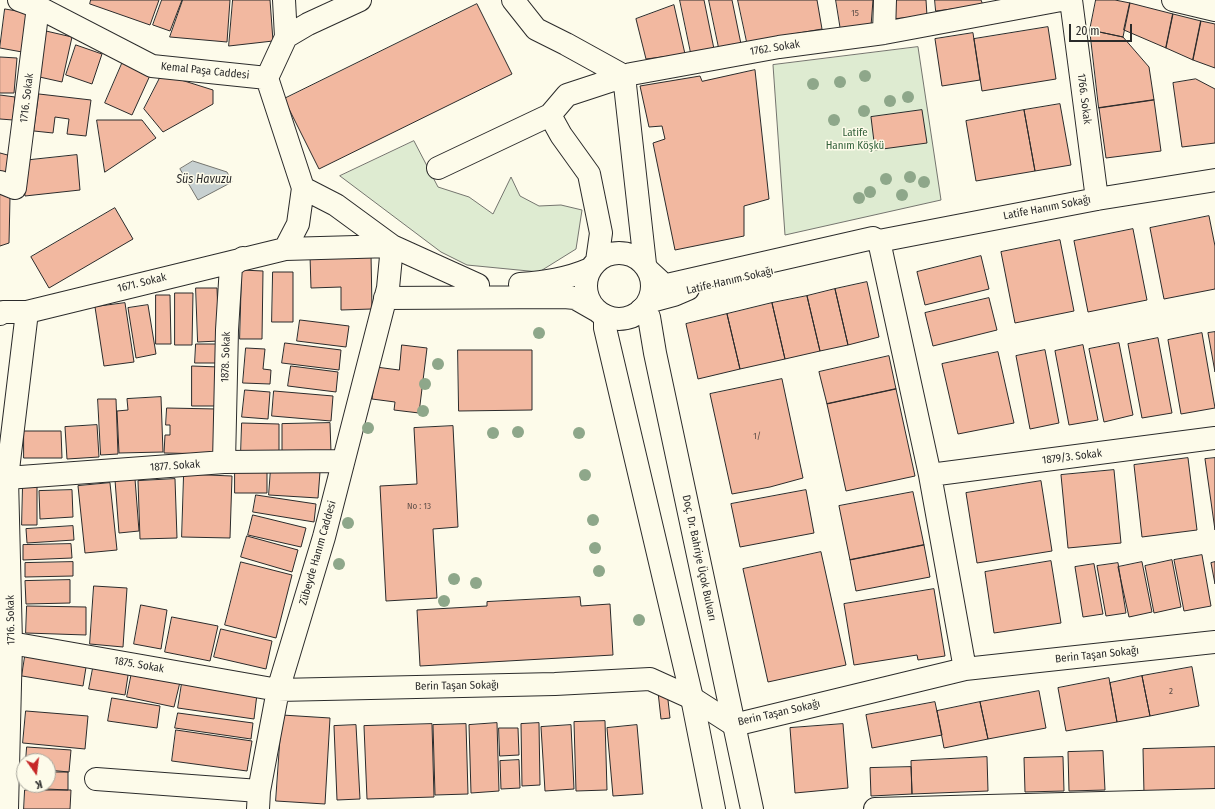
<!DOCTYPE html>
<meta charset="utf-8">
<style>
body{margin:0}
#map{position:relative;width:1215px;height:809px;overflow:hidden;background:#fdfbea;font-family:"Fira Sans Condensed",sans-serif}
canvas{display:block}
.north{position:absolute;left:16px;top:753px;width:40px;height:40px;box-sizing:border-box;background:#fdfbea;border:1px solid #a9a89e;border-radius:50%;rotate:166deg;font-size:11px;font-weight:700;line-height:16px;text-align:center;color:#2b2b2b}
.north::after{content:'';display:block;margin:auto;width:14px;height:18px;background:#c62828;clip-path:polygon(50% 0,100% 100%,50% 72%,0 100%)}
.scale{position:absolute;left:1069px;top:24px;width:63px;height:18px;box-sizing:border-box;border:2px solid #2b2b2b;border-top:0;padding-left:5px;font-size:12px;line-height:14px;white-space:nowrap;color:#2b2b2b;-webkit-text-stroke:3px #fdfbea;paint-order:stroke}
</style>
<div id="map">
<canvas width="1215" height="809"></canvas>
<div class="north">K</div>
<div class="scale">20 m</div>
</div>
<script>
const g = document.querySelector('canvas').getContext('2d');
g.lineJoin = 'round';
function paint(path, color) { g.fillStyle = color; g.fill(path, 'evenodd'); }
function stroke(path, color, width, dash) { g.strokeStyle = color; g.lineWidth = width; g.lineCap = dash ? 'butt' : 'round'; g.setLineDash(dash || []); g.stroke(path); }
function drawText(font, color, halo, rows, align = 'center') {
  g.font = font + ' "Fira Sans Condensed",sans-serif'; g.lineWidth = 3; g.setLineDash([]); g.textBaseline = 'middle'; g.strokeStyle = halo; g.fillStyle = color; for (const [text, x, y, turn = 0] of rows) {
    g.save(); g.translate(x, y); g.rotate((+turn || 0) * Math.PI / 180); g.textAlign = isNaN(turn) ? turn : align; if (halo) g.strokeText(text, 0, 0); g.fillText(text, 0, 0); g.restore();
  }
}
const green = new Path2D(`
 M918,47l23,153 -156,35 -12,-170z
 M414,141l24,46 31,10 24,17 18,-37 9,19 19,10 22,-1 21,5 -6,39 -37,23 -72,-7 -26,-13 -101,-76z`);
const water = new Path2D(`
 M193,161l34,11 5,10 -34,18 -18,-31z`);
const building = new Path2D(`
 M91,0h68l-9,25 -60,-21z
 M162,0h20l-12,31 -17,-6z
 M183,0h47l-3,42 -57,-5z
 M233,0h37l3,41 -44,5z
 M680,0h24l10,49 -23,4z
 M709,0h23l9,44 -22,4z
 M738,0h79l5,29 -75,13z
 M836,0h37l-2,26 -30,5z
 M892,0h34l1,16 -36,3z
 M935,0h46l2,5 -47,6z
 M1096,0h19l15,3 -7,34 -33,-7z
 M1130,3l43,11 -7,34 -42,-18z
 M477,4l35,70 -193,95 -35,-70z
 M674,5l11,49 -39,5 -10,-40z
 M5,9l24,4 -7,39 -22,-4z
 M1173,14l28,7 -8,39 -27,-12z
 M1201,21l14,3v44l-22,-8z
 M1048,27l8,52 -74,12 -8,-52z
 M1090,30l33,7 26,30 5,33 -55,8z
 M46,31l26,6 -10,45 -27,-6z
 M973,33l7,47 -38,6 -7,-47z
 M76,45l26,9 -10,30 -26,-9z
 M0,57l17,1 -3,35h-14z
 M124,59l28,12 -20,44 -27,-12z
 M755,70l14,129 -25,7v30l-69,14 -22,-107 12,-4 -3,-13 -13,1 -9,-41 60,-10 2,5z
 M162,74l51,16v14l-50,28 -19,-23z
 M1196,79l19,10v54l-33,4 -9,-64z
 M39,94l52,6 -5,36 -19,-2 2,-15 -14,-2 -2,16 -19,-2z
 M0,95l15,2 -2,23 -13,-1z
 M1154,100l7,51 -55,7 -7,-50z
 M1060,104l11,61 -36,6 -11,-61z
 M922,110l5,33 -52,7 -4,-33z
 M1024,110l11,61 -59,10 -10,-60z
 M97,120h45l14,18 -51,34z
 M0,153l15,4 -6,20 -9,-2z
 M77,155l3,35 -55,6 -4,-35z
 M0,193l10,5 -1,45 -9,3z
 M115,208l18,31 -84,49 -18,-31z
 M1209,216l6,30v43l-51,10 -14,-71z
 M1133,229l14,71 -59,12 -14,-71z
 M1060,240l14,71 -59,12 -14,-71z
 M371,254l1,55 -31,1v-23l-30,1 -1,-32z
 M981,256l8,33 -64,16 -8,-33z
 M242,270l21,1 -1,68h-22z
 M273,272h20v50h-21z
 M867,282l12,55 -31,8 -13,-56z
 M196,288h21l2,53 -21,1z
 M835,289l13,56 -28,6 -13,-55z
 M175,293h18l-1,52h-17z
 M156,295h14l1,49h-15z
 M807,296l13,55 -35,8 -13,-56z
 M989,298l8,32 -64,16 -8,-33z
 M125,303l9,59 -30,4 -9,-59z
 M772,303l13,56 -45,10 -13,-55z
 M148,305l8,49 -20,4 -8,-50z
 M727,314l13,55 -42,10 -12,-55z
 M300,320l49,6 -3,21 -49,-6z
 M1215,332v40l-7,-39z
 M1202,333l13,75 -34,6 -13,-74z
 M1158,338l14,75 -30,5 -14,-74z
 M285,343l56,7 -2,20 -57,-7z
 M1119,343l14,72 -29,7 -15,-73z
 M196,344h25v19h-26z
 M402,345l25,3 -8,65 -25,-3 1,-8 -23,-3 4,-32 23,3z
 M1083,345l15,75 -29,5 -14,-74z
 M246,348l19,1 -2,20 8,1 -1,14 -27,-1z
 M458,350h74v60l-73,1z
 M1045,350l14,73 -29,6 -14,-73z
 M998,352l16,71 -56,11 -16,-70z
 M889,356l7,33 -69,15 -8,-32z
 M192,366l27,1 -1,39h-26z
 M291,366l47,6 -2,20 -48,-6z
 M782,379l21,99 -33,9 -38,7 -22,-100z
 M896,389l19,87 -69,15 -19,-87z
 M245,390l25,2 -2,27 -26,-2z
 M274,391l59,5 -2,25 -59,-5z
 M161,397l2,55 -44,1 -2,-42 11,-1 -1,-11z
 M98,399h18l2,55 -17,1z
 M167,408l50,1 -1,45 -52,-1 1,-18h5v-10h-4z
 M242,423l37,1v30l-38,-1z
 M330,423l1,29h-49v-28z
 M97,425l2,32 -32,2 -2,-32z
 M453,426l5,101 -25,2 4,69 -51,3 -6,-115 37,-2 -3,-56z
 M24,431h37l1,27h-38z
 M1188,458l9,72 -55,7 -8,-72z
 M1215,458v72l-10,-71z
 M271,468l49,4 -2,26 -49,-3z
 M235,470h32v23h-32z
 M1114,470l7,73 -53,5 -7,-73z
 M184,474l48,2 -2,62 -48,-1z
 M135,479l4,52 -20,2 -4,-53z
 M175,479l2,59 -37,1 -2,-58z
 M1041,481l11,70 -75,12 -11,-70z
 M23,483h14v42h-15z
 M110,483l7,67 -32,3 -7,-67z
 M72,490l1,27 -33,2 -1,-28z
 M806,490l8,43 -74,14 -9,-43z
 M913,492l11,53 -74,15 -11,-54z
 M256,495l60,9 -2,18 -61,-10z
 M253,515l53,13 -5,19 -53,-12z
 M73,526l1,14 -47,3 -1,-14z
 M247,536l51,14 -6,22 -51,-15z
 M71,544l1,14 -49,2v-15z
 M924,545l6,32 -74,14 -6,-31z
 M821,552l25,113 -78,17 -25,-113z
 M1202,555l9,51 -27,5 -10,-51z
 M1172,560l9,47 -27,6 -9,-47z
 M1051,561l10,62 -67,10 -9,-61z
 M73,562v14l-48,1v-14z
 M241,562l51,13 -16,63 -51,-13z
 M1142,562l10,50 -23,5 -11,-50z
 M1215,562v22l-4,-21z
 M1118,563l8,50 -20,3 -9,-50z
 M1094,564l9,50 -20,3 -8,-50z
 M70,580v23l-44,1 -1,-23z
 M94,586l33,2 -4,59 -33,-3z
 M934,589l11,67 -27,4 -1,-5 -63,10 -10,-61z
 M580,597l1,9 29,-2 3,51 -193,11 -3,-56 70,-4v-4z
 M141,605l26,5 -6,39 -27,-5z
 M27,606l59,1v28l-60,-2z
 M172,617l46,9 -8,35 -45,-9z
 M221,629l51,12 -6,28 -52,-12z
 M26,650l61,11 -4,25 -61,-10z
 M94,663l35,6 -4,26 -36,-6z
 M1192,667l7,39 -49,10 -8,-40z
 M132,672l48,10 -6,25 -47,-10z
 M1142,676l8,40 -33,6 -7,-39z
 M1109,678l8,44 -51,9 -8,-43z
 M182,683l75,11 -3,25 -76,-11z
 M667,691l3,27 -9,1 -3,-27z
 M1039,691l7,37 -58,11 -8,-37z
 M112,698l48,8 -3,22 -49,-7z
 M935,702l7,33 -70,13 -6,-33z
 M980,702l8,37 -44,9 -7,-37z
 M26,711l62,5 -3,33 -62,-6z
 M178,713l75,10 -2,16 -76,-11z
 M282,715l48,3 -5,86 -49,-3z
 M605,721l2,69 -31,1 -2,-69z
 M497,723l2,68 -28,2 -2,-68z
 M539,723l1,62 -18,1 -1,-62z
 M432,724l2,73 -67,2 -3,-73z
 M466,724l2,70 -33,1 -2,-70z
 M843,724l5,64 -53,5 -5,-65z
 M356,725l4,74 -23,1 -3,-74z
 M571,725l3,64 -29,2 -4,-64z
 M637,725l6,69 -30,2 -6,-68z
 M499,728h19l1,27 -19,1z
 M176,730l76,11 -5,30 -75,-10z
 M27,747l44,3 -2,22 -21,-2v-9h-22z
 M1215,747v45l-71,2 -1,-45z
 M1103,751l2,39 -36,1 -1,-39z
 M987,757l1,34 -76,3 -1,-33z
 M1063,757l1,34 -39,1 -1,-34z
 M519,760l1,28 -19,1 -1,-28z
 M911,767l1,27 -41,2 -1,-28z
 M48,772h20v18l-43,-2v-3h23z
 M25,790h46l-1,19h-46z`);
const minor = new Path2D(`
 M19,0l19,7 114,59 115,12
 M513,0l23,29 30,15 58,32
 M1071,0l26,199
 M1173,0l42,10
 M884,33l1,-33
 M286,37l22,-13 52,-24
 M624,76l21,188
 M267,78l36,110 -5,36 -13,25
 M267,78l19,-41 -2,-37
 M438,168l112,-53
 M0,182l15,6 23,-181
 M303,188l33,17 56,41 86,39
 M879,241l51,234 35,194
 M586 286a33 33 0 1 1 66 0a33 33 0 1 1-66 0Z
 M597,261l4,-28 -12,-59 -28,-39 -11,-20 17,-20 64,-21 148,-27 105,-14 177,-33
 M649,271l13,12 5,2 206,-47 6,3 218,-42 118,-19
 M520,284c25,-2 47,-5 70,-15
 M385,298l179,-1 11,1 21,12
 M648,302l26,-7 14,-6
 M0,314l3,-2h24l258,-63 107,-3
 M224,462l3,-132 4,-64 12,-8
 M930,475l285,-37
 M7,478l217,-16 119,-1
 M0,643h11l267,47 277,-6 95,-5 42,19 42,27 231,-56 250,-27
 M96,779l163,12
 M7,809l4,-166 -4,-165 20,-166
 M258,809l1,-18 19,-101 46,-153 64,-249 4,-42
 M875,809l340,-9`);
const major = new Path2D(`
 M641,310l8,7 6,36 97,456
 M605,316v12l87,370 22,111`);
const trees = [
 [865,76],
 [840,82],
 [813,84],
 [908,97],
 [890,101],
 [864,111],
 [834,120],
 [910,177],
 [886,179],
 [924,182],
 [870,192],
 [902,195],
 [859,198],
 [539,333],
 [438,364],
 [425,384],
 [423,411],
 [368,428],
 [518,432],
 [493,433],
 [579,433],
 [585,475],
 [593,520],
 [348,523],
 [595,548],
 [339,564],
 [599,571],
 [454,579],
 [476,583],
 [444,601],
 [639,620]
];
const numberNames = [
 ["15",855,13],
 ["1/",757,436],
 ["No : 13",419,506],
 ["2",1171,691]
];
const streetNames = [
 ["1762. Sokak",775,48,-9],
 ["Kemal Paşa Caddesi",205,71,6],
 ["1716. Sokak",27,98,-83],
 ["1766. Sokak",1084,99,83],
 ["Latife Hanım Sokağı",1047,208,-11],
 ["Latife Hanım Sokağı",730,281,-13],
 ["1671. Sokak",142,283,-14],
 ["1878. Sokak",226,357,-88],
 ["1879/3. Sokak",1072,457,-7],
 ["1877. Sokak",175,466,-4],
 ["Zübeyde Hanım Caddesi",318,553,-74],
 ["Doç. Dr. Bahriye Üçok Bulvarı",699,558,78],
 ["1716. Sokak",11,620,-91],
 ["Berin Taşan Sokağı",1097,655,-6],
 ["1875. Sokak",139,665,10],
 ["Berin Taşan Sokağı",457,686,-1],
 ["Berin Taşan Sokağı",779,713,-13]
];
const parkNames = [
 ["Latife",855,133],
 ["Hanım Köşkü",855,146]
];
const waterNames = [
 ["Süs Havuzu",204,180]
];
paint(green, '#deebd1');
stroke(green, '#74746e', 1);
paint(water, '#c7d0d0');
stroke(water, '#74746e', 1);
paint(building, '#f2b8a0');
stroke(building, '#2b2b2b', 1);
stroke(minor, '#2b2b2b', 24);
stroke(major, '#2b2b2b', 24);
stroke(minor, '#fdfbea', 22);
stroke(major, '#fdfbea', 22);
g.fillStyle = '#8ea78a';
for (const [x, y] of trees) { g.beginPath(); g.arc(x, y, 6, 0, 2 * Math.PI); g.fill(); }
drawText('9px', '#5d4e48', null, numberNames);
drawText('11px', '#2b2b2b', '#fdfbea', streetNames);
drawText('11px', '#34623c', '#fdfbea', parkNames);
drawText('italic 12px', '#2b2b2b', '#fdfbea', waterNames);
</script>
